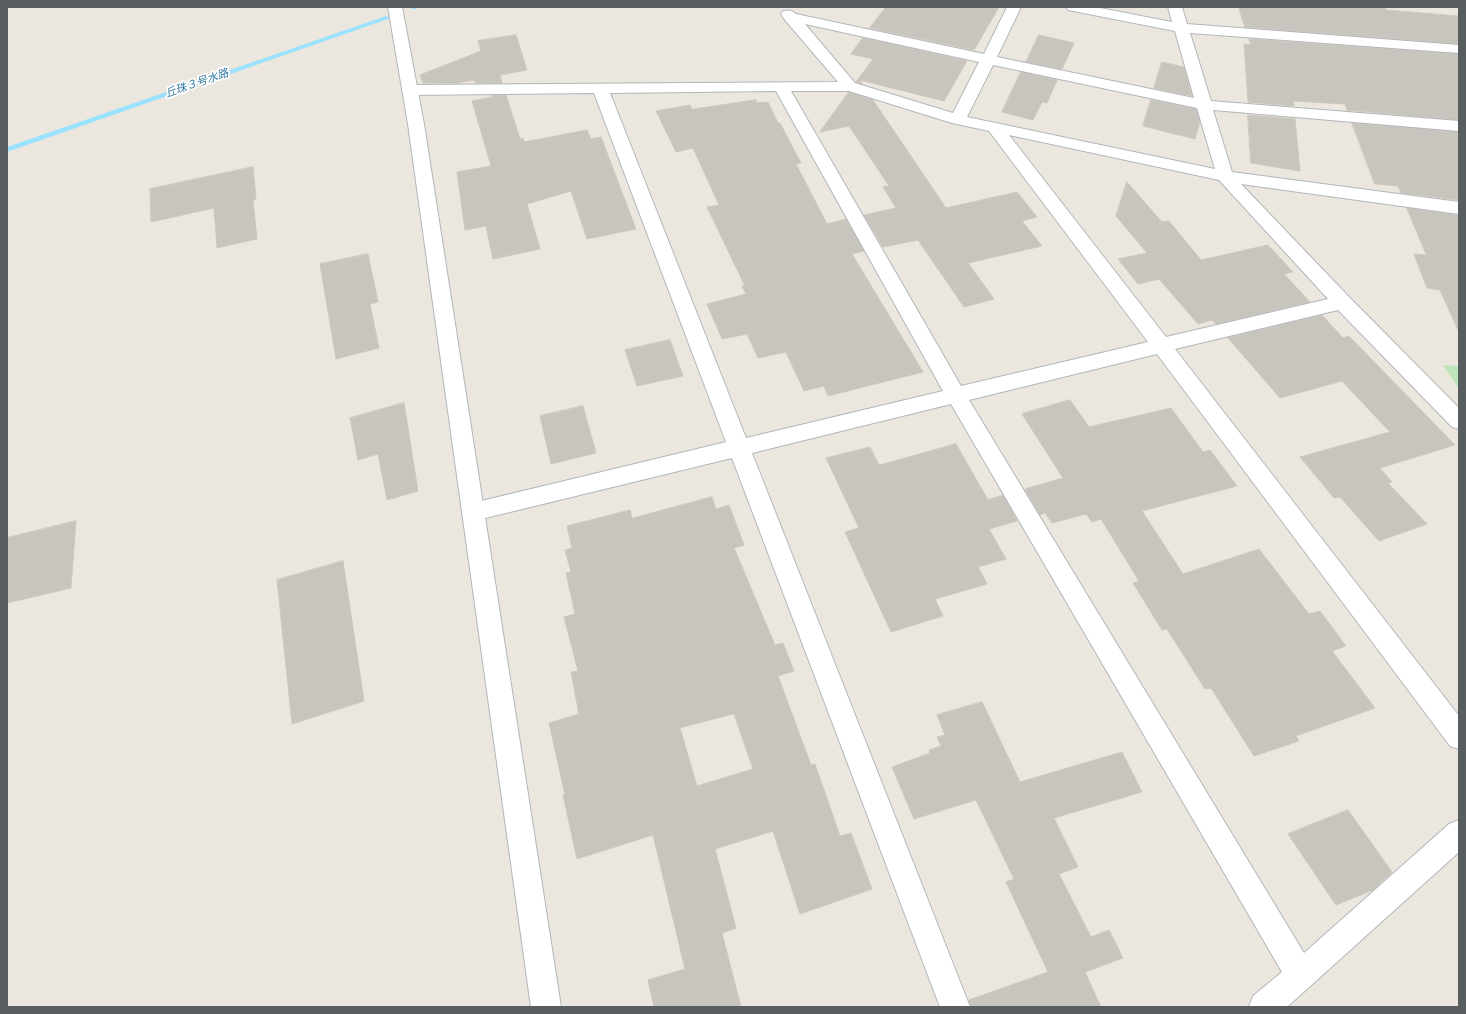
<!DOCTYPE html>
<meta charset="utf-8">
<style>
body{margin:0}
#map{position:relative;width:1466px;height:1014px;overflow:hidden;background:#ece7de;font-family:"Nunito Sans",sans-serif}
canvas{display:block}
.frame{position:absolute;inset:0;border:8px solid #585d60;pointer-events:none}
</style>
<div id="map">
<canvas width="1466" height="1014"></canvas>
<div class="frame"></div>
</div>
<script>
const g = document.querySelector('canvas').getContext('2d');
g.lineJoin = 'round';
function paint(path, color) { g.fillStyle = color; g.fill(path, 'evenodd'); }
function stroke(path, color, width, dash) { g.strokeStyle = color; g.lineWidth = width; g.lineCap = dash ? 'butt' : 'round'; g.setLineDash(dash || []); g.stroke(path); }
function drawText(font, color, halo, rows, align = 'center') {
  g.font = font + ' "Nunito Sans","Noto Sans JP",sans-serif'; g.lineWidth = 3.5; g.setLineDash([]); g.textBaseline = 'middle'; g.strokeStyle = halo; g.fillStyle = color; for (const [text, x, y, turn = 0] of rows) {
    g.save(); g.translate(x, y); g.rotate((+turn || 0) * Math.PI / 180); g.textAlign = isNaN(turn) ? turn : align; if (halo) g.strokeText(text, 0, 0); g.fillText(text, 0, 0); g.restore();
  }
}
const green = new Path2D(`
 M1443,365l16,1v23z`);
const stream = new Path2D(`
 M411,7h9l-4,2h-4z
 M386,16l4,2 -2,1 -381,133v-5z`);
const building = new Path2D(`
 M886,7h113l-25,43 -104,-22z
 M1239,7h146l1,3 73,6v28l-214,-17z
 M516,35l11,35 -27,5 2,8h-26l-3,-3 -16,3h-34l-3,-8 61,-24 -3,-10z
 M1039,35l35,8 -12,26 -36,-7z
 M863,38l104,23 -23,40 -84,-21 2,4 -6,-2 17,-23 -22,-5z
 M1249,39l210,15v66l-112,-10 -2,-6 -52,-3 1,5 -46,-4 -4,-58 7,1z
 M1162,62l22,5 8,29 -38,-8z
 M1021,72l36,8 -10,23 -5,-1 -9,18 -31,-8z
 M849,92l24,8 73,108 71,-16 20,25 -15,4 20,25 -74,17 26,36 -30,8 -46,-67 -35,7 -19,-32 32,-7 -13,-21 6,-1 -40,-60 -29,6z
 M506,95l14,44 3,-1 1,4 63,-12 4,9 10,-2 35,92 -49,10 -16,-48 -44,13 13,45 -47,10 -7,-33 -21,4 -8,-58 34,-6 -19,-65 21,-4 -2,-1z
 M756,100l1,3 11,-1 10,21h2l21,40 -5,1 31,60 19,-5 18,32 -12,3 71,118 -95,24 -4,-10 -20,5 -18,-39 -28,6 -11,-24 -25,5 -15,-35 39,-10 -4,-8h3l-38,-79 12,-2 -26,-57 -17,4 -20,-41 34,-6 2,4z
 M1151,100l45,9 4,13 -5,17 -52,-13z
 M1248,115l47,4 5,52 -49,-8z
 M1352,123l107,9v68l-58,-7 -3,-7 -23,-2z
 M253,167l3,32 -3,1 4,39 -40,9 -3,-40 -63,14 -1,-33z
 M1127,182l35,40 7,-1 32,39 67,-15 25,27 -9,2 26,28 -94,22 -4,-4 -14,4 -39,-45 -21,5 -20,-25 29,-6 -31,-37z
 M1407,208l52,7v117l-19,-42 -13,-2 -13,-34 12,1z
 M368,254l10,48 -8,2 9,44 -43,11 -16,-95z
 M1322,315l21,23 6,-2 106,109 -75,23 12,14 -4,1 39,41 -48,17 -39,-44 -6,1 -34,-41 90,-25 -48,-51 -62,17 -52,-60z
 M670,340l13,36 -46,10 -12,-36z
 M1070,400l19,27 82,-19 32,44 7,-2 27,36 -95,25 41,63 76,-25 50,65 11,-3 26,35 -14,5 43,57 -79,28 3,5 -45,15 -43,-68 -6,1 -38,-60 -5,1 -29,-47 6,-2 -38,-62 -9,3 -6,-8 -34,9 -7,-10 -5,2 -15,-26 38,-11 -41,-64z
 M404,403l14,88 -31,9 -9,-46 -20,6 -8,-42z
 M583,406l13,47 -45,11 -11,-48z
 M956,444l32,56 15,-5 14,26 -28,8 17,30 -28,8 9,17 -52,15 8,17 -52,16 -46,-100 14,-4 -33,-70 44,-11 9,18z
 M712,497l4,12 13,-4 15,40 -10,3 41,97 8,-2 11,28 -16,5 33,89 4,-1 25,72 11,-3 21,56 -72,25 -27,-83 -58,18 21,79 -14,5 19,74h-87l-6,-27 37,-11 -32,-134 -76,24 -14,-64h2l-16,-72 30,-9 -8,-42 7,-1 -14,-54 11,-3 -9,-41 5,-1 -6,-22 7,-2 -5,-22 63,-16 2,8zM734,714l19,55 -56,17 -17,-58z
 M76,521l-5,67 -64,15v-65z
 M343,561l21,140 -72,23 -15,-144z
 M982,702l38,80 102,-30 20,40 -88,26 24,49 -19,7 32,63 18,-7 14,28 -38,14 16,35h-130l-2,-7 79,-28 -42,-90 8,-3 -38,-79 -62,19 -22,-52 38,-14 -1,-3 12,-4 -4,-9 8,-2 -8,-20z
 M1348,810l44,62 -19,18 -37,15 -48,-71z`);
const minor = new Path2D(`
 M1007,7h14l-24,50 197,41 -19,-67 -102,-20 -5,-1 -2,-3h29l77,15 -4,-15h14l5,17 272,21v8l-269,-20 21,68 248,20v10l-246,-21 19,62 227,30v12l-218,-30 108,113 110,111v21l-7,-2 -114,-117 -163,39 284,367v33l-9,-3 -293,-392 -188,46 335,553 145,-129 10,-4v32l-172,155h-38l4,-11 29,-24 -331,-568 -199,49 218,554h-30l-208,-549 -259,63 -8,-3 -3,-6 3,-6 8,-3 253,-61 -132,-349 -184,2 -5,-2 -3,-3 3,-3 5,-2 428,-3 -53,-62 -4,-6 2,-3c5,-1 9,-1 13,3l188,40zM805,24l174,38 -26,51 -98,-30zM993,65l204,43 18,61 -248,-52zM776,91l167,300 -197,47 -136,-345zM791,91h58l103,32 37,8 159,211 -187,44zM1009,135l210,45 109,119 -162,38z`);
const tertiary = new Path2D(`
 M388,7h14l22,117 137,883h-30l-123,-883z`);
const farWaternames = [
 ["丘珠３号水路",197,84,-19]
];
paint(green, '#c0e4ba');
paint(stream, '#9be2ff');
paint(building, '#c8c4be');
stroke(building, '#d0c7bd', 1);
stroke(minor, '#b2b6ba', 2);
stroke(tertiary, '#b2b6ba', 2);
paint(minor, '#fff');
paint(tertiary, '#fff');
drawText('italic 11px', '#3378a0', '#fff', farWaternames);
</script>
